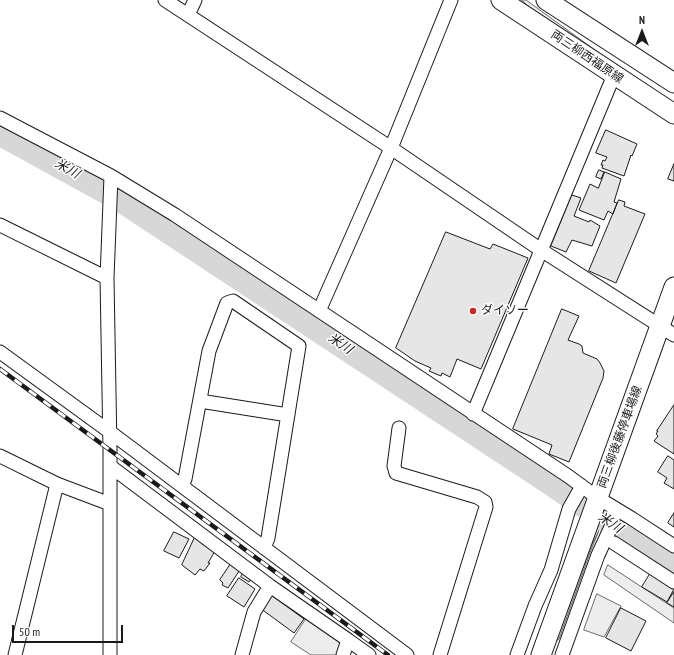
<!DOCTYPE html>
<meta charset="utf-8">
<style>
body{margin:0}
#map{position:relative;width:674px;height:655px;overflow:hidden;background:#fff;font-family:"PT Sans Narrow",sans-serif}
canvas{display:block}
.north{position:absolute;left:622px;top:12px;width:40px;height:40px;-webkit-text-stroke:3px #fff;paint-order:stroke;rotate:0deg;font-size:11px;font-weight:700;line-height:16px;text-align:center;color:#1a1a1a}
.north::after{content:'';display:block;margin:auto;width:14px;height:18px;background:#1a1a1a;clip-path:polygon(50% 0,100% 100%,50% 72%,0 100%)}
.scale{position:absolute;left:12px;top:625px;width:111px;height:18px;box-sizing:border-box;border:2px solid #1a1a1a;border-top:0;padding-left:5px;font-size:12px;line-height:14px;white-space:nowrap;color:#1a1a1a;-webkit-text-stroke:3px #fff;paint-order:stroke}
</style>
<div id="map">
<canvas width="674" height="655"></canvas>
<div class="north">N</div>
<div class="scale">50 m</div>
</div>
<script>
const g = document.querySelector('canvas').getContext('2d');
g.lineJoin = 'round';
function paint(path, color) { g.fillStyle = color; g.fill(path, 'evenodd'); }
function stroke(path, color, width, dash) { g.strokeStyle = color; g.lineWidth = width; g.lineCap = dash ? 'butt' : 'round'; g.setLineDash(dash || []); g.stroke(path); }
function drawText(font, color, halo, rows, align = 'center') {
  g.font = font + ' "PT Sans Narrow","Noto Sans JP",sans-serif'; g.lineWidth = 3; g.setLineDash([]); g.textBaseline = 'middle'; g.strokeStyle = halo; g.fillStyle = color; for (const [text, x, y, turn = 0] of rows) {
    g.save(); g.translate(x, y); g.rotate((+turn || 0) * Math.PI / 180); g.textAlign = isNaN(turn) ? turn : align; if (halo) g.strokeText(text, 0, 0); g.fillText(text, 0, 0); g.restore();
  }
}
const built = new Path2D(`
 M522,0h4l69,50 77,51v1l-144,-96z
 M600,528l-9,22 -32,89 -3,2 34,-92z
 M608,565l66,43v15l-70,-48z
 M597,594l24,12 -17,31 -20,-7z
 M308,616l33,24 -4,15h-26l-20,-13z`);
const river = new Path2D(`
 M0,132l120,66 422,278 132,89`);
const building = new Path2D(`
 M606,130l31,14 -5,12 -1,-1 -7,21 -22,-8 1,-3h-2l2,-5 2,1 2,-4 -11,-4z
 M674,164v17l-6,-2z
 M599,170l5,2 -3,7 -5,-2z
 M605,172l16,7 -7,23 3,1 -4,11 -5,-3 -4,9 -25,-10 11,-26 8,4z
 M572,195l9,3 -7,18 15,6 1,-2 10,6 -8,20 -20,-6 -6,12 -15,-6z
 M619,200l6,2 -1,4 21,8 -29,69 -27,-12z
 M446,232l44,17 3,-5 35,14 -47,111 -24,-10 -7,18 -8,-4 -1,3 -12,-5 2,-3 -16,-7 -19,-13z
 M562,309l17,7 -11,24 11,4 3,2 1,7 14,6 3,4 4,8 -1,7 -34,84 -20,-8 3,-9 -39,-16z
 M674,405v49l-20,-13 4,-5 -2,-2 2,-3h-1z
 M668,456l6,4v29l-10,-6 3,-5 -9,-6z
 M674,513v14l-6,-4z
 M174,532l15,7 -10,19 -15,-7z
 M196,535l8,5 -2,4 13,7 -7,12h2l-6,8 -4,-2 -5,6 -13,-10z
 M232,562l9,6 -13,20 -6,-3 1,-2 -3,-3z
 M245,570l9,5 -5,7 -8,-5z
 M650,574l24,15 -7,13 -25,-15z
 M239,578l16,11 -11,18 -17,-11z
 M674,592v15l-7,-4z
 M270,594l34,25 -10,14 -34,-25z
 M621,608l25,13 -15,30 -25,-13z`);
const street = new Path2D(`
 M165,0l226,148 150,102 133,85
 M188,15l7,-15
 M0,118l111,58 64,39 393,261 30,22 33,20 43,28
 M0,225l107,53
 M319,311l72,-163 60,-148
 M0,352l110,80 297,223
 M200,401l88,14
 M473,414l141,-339
 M399,428l-5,38 2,7 81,24 8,5 1,5 -46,148
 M0,456l57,28 53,20
 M110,466l160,120 78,54 -5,15
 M182,486l3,-7 24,-128 18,-48 6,-2 66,45 -31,192 -4,10
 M614,543l60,39
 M348,640l21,15
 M15,655l42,-171
 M110,655v-205l-3,-172 4,-102
 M242,655l12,-43 16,-26
 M517,655l18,-49 16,-36 18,-61 13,-23
 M562,655l36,-100 13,-28 4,-18`);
const secondary = new Path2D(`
 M501,0l173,114
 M546,0l128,83
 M541,655l133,-368`);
const rail = new Path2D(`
 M0,369l388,286`);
const markers = [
 [473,311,4,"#c62828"]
];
const streetNames = [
 ["両三柳西福原線",587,57,34],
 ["両三柳後藤停車場線",620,437,-70]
];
const poiNames = [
 ["ダイソー",481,311]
];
const waterNames = [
 ["米川",67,169,29],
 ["米川",340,344,34],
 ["米川",610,523,34]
];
paint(built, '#ededed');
stroke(built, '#6a6a6a', 1);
stroke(river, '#d7d7d7', 27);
paint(building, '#e6e6e6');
stroke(building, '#1a1a1a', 1);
stroke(street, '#1a1a1a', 15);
stroke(secondary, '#1a1a1a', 21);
stroke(street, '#fff', 13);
stroke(secondary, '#fff', 19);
stroke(rail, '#1a1a1a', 4.5);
stroke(rail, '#fff', 3, [9]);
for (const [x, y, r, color] of markers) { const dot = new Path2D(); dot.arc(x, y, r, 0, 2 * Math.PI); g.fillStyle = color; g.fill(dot); stroke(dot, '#fff', 1.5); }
drawText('12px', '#1a1a1a', '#fff', streetNames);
drawText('12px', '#1a1a1a', '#fff', poiNames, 'left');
drawText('italic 13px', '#1a1a1a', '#fff', waterNames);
</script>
